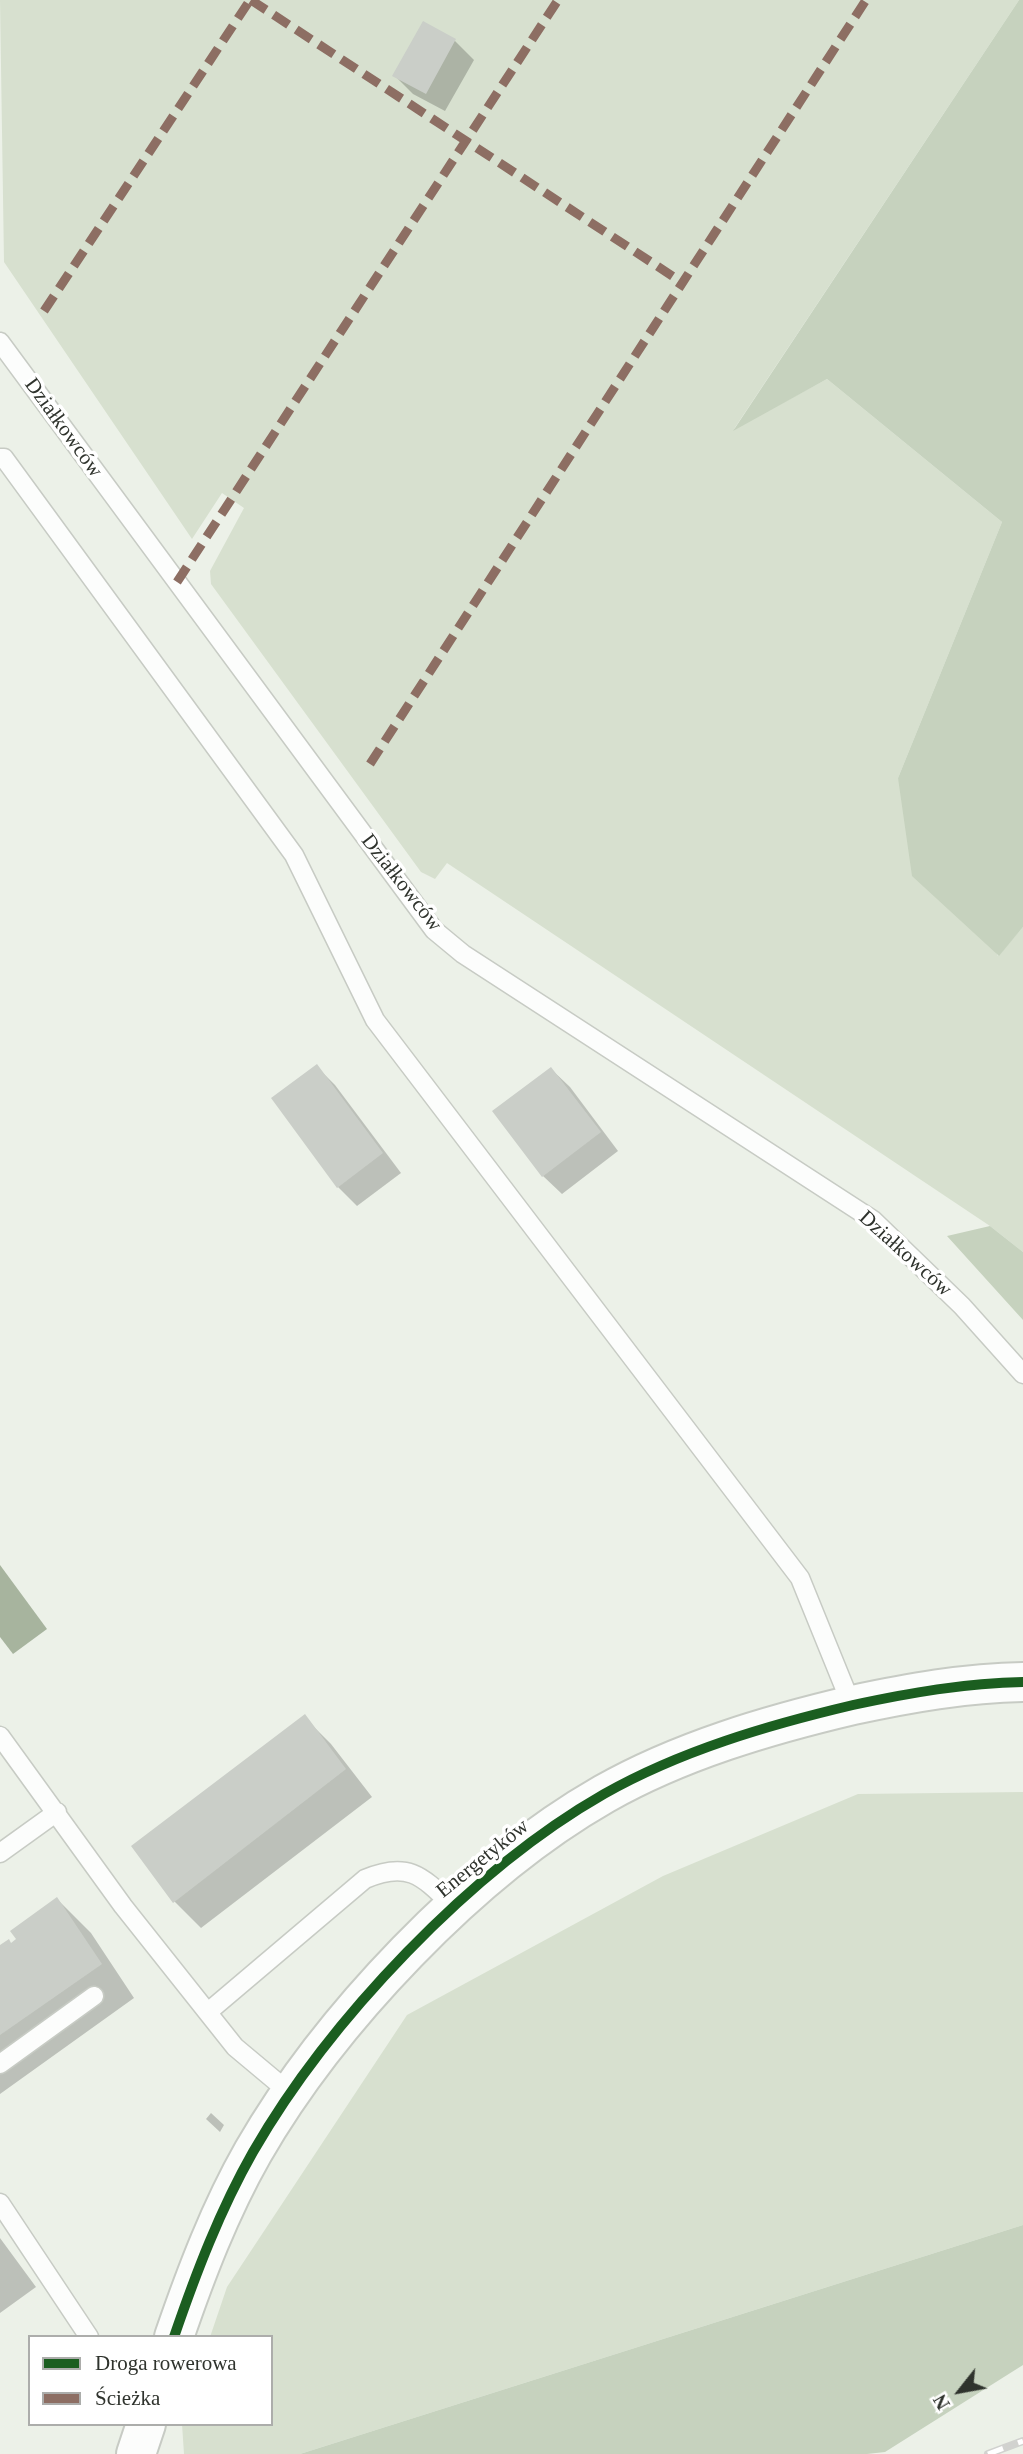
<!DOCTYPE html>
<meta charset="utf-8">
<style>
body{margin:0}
#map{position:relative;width:1023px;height:2454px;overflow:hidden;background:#ecf1e8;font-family:Georgia,serif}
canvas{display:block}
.legend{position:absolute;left:28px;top:2335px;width:245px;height:91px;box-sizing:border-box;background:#fff;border:2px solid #acadab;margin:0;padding:9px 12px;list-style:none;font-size:21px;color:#2f332d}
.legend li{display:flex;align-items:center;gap:14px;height:35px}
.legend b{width:35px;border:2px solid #acadab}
.north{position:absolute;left:925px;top:2356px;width:70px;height:70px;-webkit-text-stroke:5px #fff;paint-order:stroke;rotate:239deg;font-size:19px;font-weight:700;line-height:28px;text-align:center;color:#2f332d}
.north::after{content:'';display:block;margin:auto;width:24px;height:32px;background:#2f332d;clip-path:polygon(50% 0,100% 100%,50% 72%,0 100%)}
</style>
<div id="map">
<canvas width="1023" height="2454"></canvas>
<ul class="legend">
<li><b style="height:9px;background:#1b5e20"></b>Droga rowerowa</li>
<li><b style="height:9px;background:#8d6e63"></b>Ścieżka</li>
</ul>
<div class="north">N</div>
</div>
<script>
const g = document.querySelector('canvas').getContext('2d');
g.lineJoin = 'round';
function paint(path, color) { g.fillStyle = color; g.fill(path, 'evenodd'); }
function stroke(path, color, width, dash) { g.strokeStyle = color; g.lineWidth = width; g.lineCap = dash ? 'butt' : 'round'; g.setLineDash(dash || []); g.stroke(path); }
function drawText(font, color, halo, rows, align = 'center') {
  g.font = font + ' Georgia,serif'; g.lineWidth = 7; g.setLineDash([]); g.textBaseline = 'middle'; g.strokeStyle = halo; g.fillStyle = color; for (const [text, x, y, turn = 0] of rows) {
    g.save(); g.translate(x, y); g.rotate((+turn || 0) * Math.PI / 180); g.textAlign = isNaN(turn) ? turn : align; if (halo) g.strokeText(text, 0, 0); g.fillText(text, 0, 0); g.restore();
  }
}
const green = new Path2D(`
 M0,0h1019l-285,429 93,-50 175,143 -104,256 100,178 25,-29v325l-33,-26 -543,-363 -12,16 -14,-7 -210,-288 -1,-13 34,-63 -22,-15 -30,46 -188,-277z
 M1023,1792v433l-723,229h-116l-2,-30h89v-87h-61l17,-50 180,-272 256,-139 195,-82z`);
const forest = new Path2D(`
 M1019,0h4v927l-24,29 -87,-80 -14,-98 104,-256 -175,-143 -94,52z
 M990,1226l33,26v68l-76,-84z
 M1023,2225v140l-138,87 -18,2h-567z`);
const water = new Path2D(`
 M0,1565l47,64 -34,25 -13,-17z`);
const shadow = new Path2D(`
 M423,23l32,18 19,19 -29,51 -32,-17 -19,-19z
 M316,1066l19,19 66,88 -44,33 -19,-19 -65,-88z
 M551,1069l19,18 48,64 -56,43 -19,-18z
 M304,1717l27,27 41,53 -171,131 -27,-27z
 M57,1899l34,34 43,65 -134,96v-147l12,-3z
 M211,2113l13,12 -4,7 -14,-13z
 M0,2238l36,49 -36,26z`);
const building = new Path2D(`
 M423,21l33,18 -30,55 -34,-18z
 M317,1064l66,89 -46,35 -66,-90z
 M551,1067l50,65 -59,45 -50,-66z
 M305,1714l41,55 -173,134 -42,-57z
 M57,1897l45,67 -102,71v-90l9,-6 2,4 5,-4 -6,-8z`);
const lane = new Path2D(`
 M0,342l434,588 29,24 410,266 89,86 61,68
 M0,458h4l290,397 81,165 425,558 52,128
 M0,1736l123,170 112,141 55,46
 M0,1853l57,-41
 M208,2012l157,-133c44,-19 58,-2 89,28
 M0,2064l94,-68
 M0,2203l89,134`);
const secondary = new Path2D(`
 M174,2337c22,-64 46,-127 79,-185 76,-132 218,-282 351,-358 76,-43 164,-69 249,-89 56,-12 112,-22 170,-23
 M136,2454l10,-30`);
const rail = new Path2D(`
 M988,2454l35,-13`);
const quiet = new Path2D(`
 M251,0l432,283
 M44,311l206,-311
 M177,582l381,-582
 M370,764l496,-764`);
const cycleway = new Path2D(`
 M174,2337c22,-64 46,-127 79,-185 76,-132 218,-282 351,-358 76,-43 164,-69 249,-89 56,-12 112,-22 170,-23`);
const streetNames = [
 ["Działkowców",63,428,54],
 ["Działkowców",401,883,52],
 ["Działkowców",905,1254,42],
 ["Energetyków",483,1859,-39]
];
paint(green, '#d7e0cf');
paint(forest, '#c6d2be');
paint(water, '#a7b49e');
paint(shadow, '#0003');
paint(building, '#cacec8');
stroke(lane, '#c7cbc4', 21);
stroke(secondary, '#c7cbc4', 42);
stroke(lane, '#fcfdfc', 18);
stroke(secondary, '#fcfdfc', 38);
stroke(rail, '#d1d2cf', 8);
stroke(rail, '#fff', 5, [16]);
stroke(quiet, '#8d6e63', 9, [18, 9]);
stroke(cycleway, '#1b5e20', 10);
drawText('21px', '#2f332d', '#fff', streetNames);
</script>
